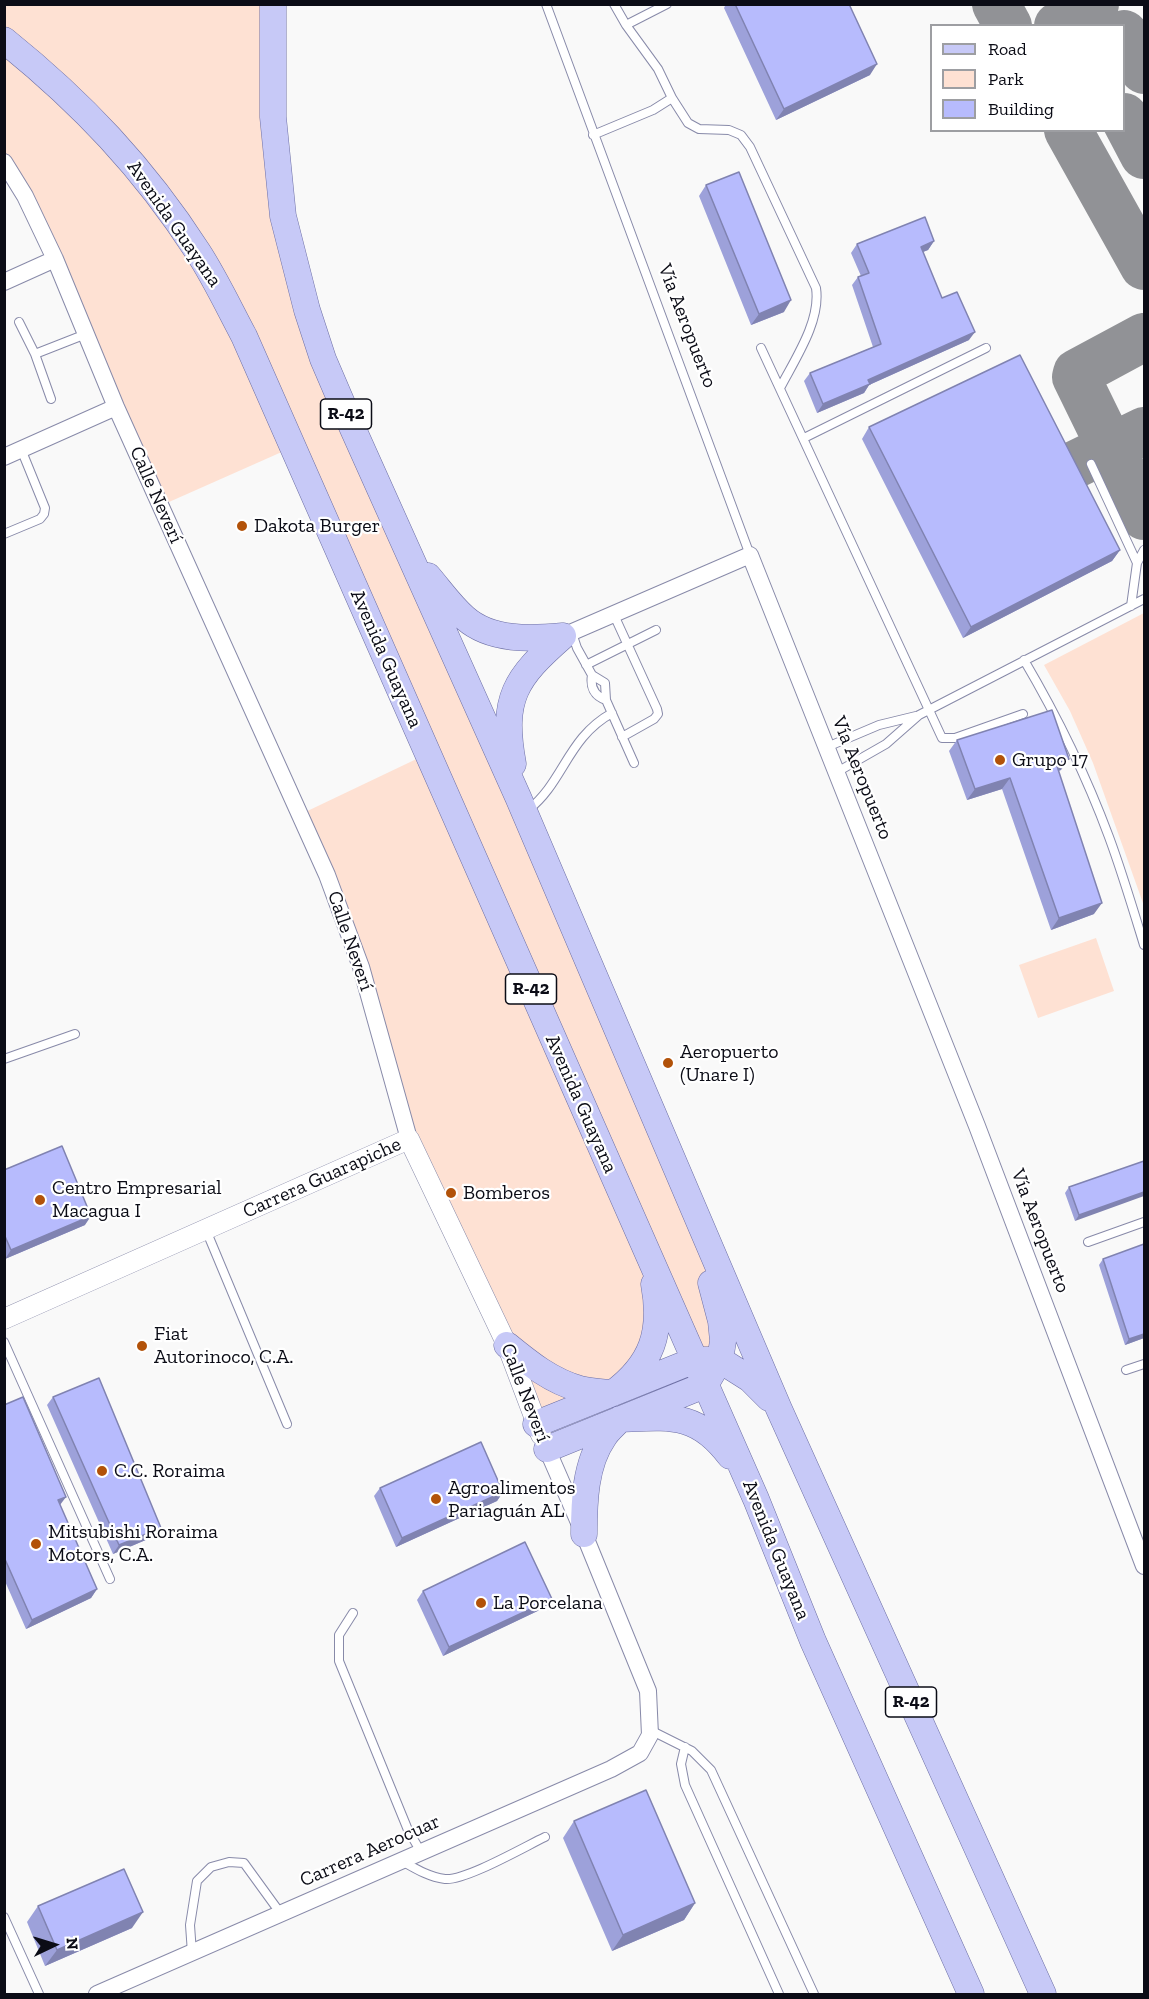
<!DOCTYPE html>
<meta charset="utf-8">
<style>
body{margin:0}
#map{position:relative;width:1149px;height:1999px;overflow:hidden;background:#f9f9f9;font-family:"Zilla Slab",serif}
canvas{display:block}
.frame{position:absolute;inset:0;border:6px solid #0b0c16;pointer-events:none}
.legend{position:absolute;left:930px;top:24px;width:195px;height:108px;box-sizing:border-box;background:#fff;border:2px solid #9d9ea2;margin:0;padding:8px 10px;list-style:none;font-size:18px;color:#0b0c16}
.legend li{display:flex;align-items:center;gap:12px;height:30px}
.legend b{width:30px;border:2px solid #9d9ea2}
.north{position:absolute;left:24px;top:1915px;width:60px;height:60px;-webkit-text-stroke:4px #fff;paint-order:stroke;rotate:86deg;font-size:16px;font-weight:700;line-height:24px;text-align:center;color:#0b0c16}
.north::after{content:'';display:block;margin:auto;width:21px;height:27px;background:#0b0c16;clip-path:polygon(50% 0,100% 100%,50% 72%,0 100%)}
</style>
<div id="map">
<canvas width="1149" height="1999"></canvas>
<div class="frame"></div>
<ul class="legend">
<li><b style="height:8px;background:#c7c9f7"></b>Road</li>
<li><b style="height:16px;background:#fee1d3"></b>Park</li>
<li><b style="height:16px;background:#b7bbfd"></b>Building</li>
</ul>
<div class="north">N</div>
</div>
<script>
const g = document.querySelector('canvas').getContext('2d');
g.lineJoin = 'round';
function paint(path, color) { g.fillStyle = color; g.fill(path, 'evenodd'); }
function stroke(path, color, width, dash) { g.strokeStyle = color; g.lineWidth = width; g.lineCap = dash ? 'butt' : 'round'; g.setLineDash(dash || []); g.stroke(path); }
function drawText(font, color, halo, rows, align = 'center') {
  g.font = font + ' "Zilla Slab",serif'; g.lineWidth = 4.5; g.setLineDash([]); g.textBaseline = 'middle'; g.strokeStyle = halo; g.fillStyle = color; for (const [text, x, y, turn = 0] of rows) {
    g.save(); g.translate(x, y); g.rotate((+turn || 0) * Math.PI / 180); g.textAlign = isNaN(turn) ? turn : align; if (halo) g.strokeText(text, 0, 0); g.fillText(text, 0, 0); g.restore();
  }
}
const green = new Path2D(`
 M5,5h268l20,253 391,931 32,112 7,40 -28,19 -46,-104 -6,108 -107,60 -127,-284 -48,-172 -62,-153 128,-61 -134,-307 -133,59 -155,-343z
 M1144,613v293l-51,-143 -23,-52 -26,-46z
 M1096,938l18,53 -76,27 -19,-53z`);
const taxiway = new Path2D(`
 M996,4l12,22
 M1058,26l32,-16 5,-6
 M1124,34l20,36
 M1124,117l20,38
 M1068,130l76,136
 M1144,337l-67,36 -1,4 68,139
 M1070,467l74,-36`);
const service = new Path2D(`
 M546,4l204,551
 M614,4l12,21
 M667,4l-41,21 32,44 14,29 16,25 11,6 30,1 12,5 9,12 66,141c5,33 -21,71 -36,100
 M593,135l60,-25 19,-12
 M19,322l16,32 51,-20
 M761,348l181,390h13l68,-24
 M35,354l16,45
 M804,438l182,-90
 M1091,464l46,99
 M4,534l36,-15 4,-5 1,-6 -24,-59
 M1131,606l6,-43 7,-13
 M614,615l43,94 1,5 -4,5 -32,18
 M572,633l5,15 15,27 13,8 1,17 28,63
 M1024,660c33,56 62,115 85,177 13,35 24,72 35,108
 M586,665l70,-35
 M592,675c-2,12 2,21 14,25
 M827,747l52,-22 37,-9
 M837,772l49,-28 33,-29 225,-116
 M528,810c36,-28 39,-72 84,-97
 M4,1059l71,-25
 M206,1230l81,194
 M1088,1242l56,-20
 M4,1342l106,237
 M1126,1370l18,-6
 M353,1613l-14,22v26l69,169 13,22
 M650,1730l42,21 19,19 103,224
 M685,1747l-4,17 4,21 94,209
 M402,1861c14,8 27,16 43,18 20,2 79,-32 100,-42
 M4,1917l35,77
 M192,1953l-2,-28 7,-44 14,-14 18,-5 15,1 37,51`);
const minor = new Path2D(`
 M4,162l21,34 30,63 61,148 211,468 34,92 48,172
 M4,282l51,-23
 M4,457l112,-50
 M563,636l187,-81 227,571 167,440
 M97,1994l514,-225 29,-16 10,-18 -2,-44 -64,-157 -37,-85`);
const tertiary = new Path2D(`
 M4,1319l405,-180 98,206 34,90`);
const primary = new Path2D(`
 M273,4v113l10,99 24,94 16,49 30,70 165,368 261,612 264,585
 M4,40c77,62 140,128 194,212 17,26 31,56 46,84l512,1163 57,142 158,353
 M428,576c12,14 23,30 37,42 26,23 66,21 98,18
 M513,764c-12,-66 2,-86 50,-128
 M507,1345c22,18 44,36 73,44 10,3 22,3 33,4 39,-29 50,-61 41,-109
 M536,1424l159,-64h25l30,19 19,19
 M547,1449l158,-64 15,-25 3,-19 -2,-20 -10,-38
 M584,1534c0,-32 1,-70 20,-97 4,-7 11,-12 16,-18 50,-2 77,-7 110,37`);
const wall = new Path2D(`
 M726,4h123l21,71 -94,45 -52,-112z
 M706,185l78,127 -33,13 -52,-129z
 M934,241l-6,9 -5,2 19,46 27,42 -100,45 -5,8 -47,20 -13,-32 6,-8 63,-26 -21,-62 6,-8 3,-1 -10,-23 6,-9z
 M869,427l251,123 -8,11 -149,77 -101,-199z
 M957,740l104,30 -3,1 36,143 -43,16 -49,-141 -35,11 -18,-49z
 M1144,1161l-69,60 -10,-28 4,-6z
 M4,1170l81,55 -80,34z
 M1103,1259l41,79 -19,7 -26,-80z
 M53,1397l102,139 -42,18 -66,-149z
 M4,1405l56,100 37,84 -6,9 -65,31 -22,-50z
 M380,1488l123,4 -6,9 -101,46 -22,-51z
 M423,1591l129,8 -6,8 -103,49 -26,-56z
 M574,1821l121,82 -11,17 -72,31 -49,-113z
 M38,1906l94,22 -87,38 -18,-44z`);
const shadedWall = new Path2D(`
 M877,64l-7,11 -94,45 8,-11z
 M934,241l-6,9 -13,5 6,-8z
 M791,300l-7,12 -33,13 8,-11z
 M975,332l-6,8 -100,45 -5,8 -47,20 6,-9 45,-24z
 M1120,550l-8,11 -149,77 8,-11z
 M1069,759l-8,11 -13,4 8,-11z
 M1010,778l-8,11 -35,11 8,-11z
 M1102,903l-8,11 -43,16 8,-12z
 M1144,1192v4l-69,25 4,-6z
 M91,1216l-6,9 -80,34 6,-9z
 M1144,1334v4l-19,7 4,-6z
 M503,1492l-6,9 -101,46 6,-9z
 M66,1497l-6,8 -2,-5z
 M161,1528l-6,8 -42,18 6,-9z
 M97,1589l-6,9 -65,31 6,-9z
 M552,1599l-6,8 -103,49 6,-9z
 M695,1903l-11,17 -72,31 11,-16z
 M143,1912l-11,16 -87,38 12,-16z`);
const building = new Path2D(`
 M735,4h114l28,60 -93,45z
 M739,172l52,128 -32,14 -53,-129z
 M925,217l9,24 -13,6 21,51 15,-6 18,40 -107,48 2,4 -47,20 -13,-31 71,-29 -23,-67 11,-4 -12,-29z
 M1020,355l100,195 -149,77 -102,-200z
 M1052,710l17,49 -13,4 46,140 -43,15 -49,-140 -35,11 -18,-49z
 M62,1146l29,70 -80,34 -7,-16v-64z
 M1144,1161v31l-65,23 -10,-28z
 M1144,1244v90l-15,5 -26,-80z
 M99,1378l62,150 -42,17 -66,-148z
 M23,1397l43,100 -8,3 39,89 -65,31 -28,-63v-152z
 M481,1442l22,50 -101,46 -22,-50z
 M525,1542l27,57 -103,48 -26,-56z
 M646,1790l49,113 -72,32 -49,-114z
 M124,1869l19,43 -86,38 -19,-44z`);
const markers = [
 [242,526,6,"#b25209"],
 [1000,760,6,"#b25209"],
 [668,1063,6,"#b25209"],
 [451,1193,6,"#b25209"],
 [40,1200,6,"#b25209"],
 [142,1346,6,"#b25209"],
 [102,1471,6,"#b25209"],
 [436,1499,6,"#b25209"],
 [36,1544,6,"#b25209"],
 [481,1603,6,"#b25209"]
];
const shields = [
 [346,414,51],
 [531,989,51],
 [911,1702,51]
];
const shieldNames = [
 ["R-42",346,414],
 ["R-42",531,989],
 ["R-42",911,1702]
];
const streetNames = [
 ["Avenida Guayana",174,224,55],
 ["Vía Aeropuerto",687,326,69],
 ["Calle Neverí",156,495,66],
 ["Avenida Guayana",386,659,66],
 ["Vía Aeropuerto",862,778,68],
 ["Calle Neverí",350,941,71],
 ["Avenida Guayana",581,1104,66],
 ["Carrera Guarapiche",322,1178,-24],
 ["Vía Aeropuerto",1040,1231,69],
 ["Calle Neverí",525,1393,69],
 ["Avenida Guayana",776,1550,68],
 ["Carrera Aerocuar",370,1851,-24]
];
const poiNames = [
 ["Dakota Burger",254,526],
 ["Grupo 17",1012,760],
 ["Aeropuerto",680,1052],
 ["(Unare I)",680,1075],
 ["Centro Empresarial",52,1188],
 ["Macagua I",52,1211],
 ["Bomberos",463,1193],
 ["Fiat",154,1334],
 ["Autorinoco, C.A.",154,1357],
 ["C.C. Roraima",114,1471],
 ["Agroalimentos",448,1488],
 ["Pariaguán AL",448,1511],
 ["Mitsubishi Roraima",48,1532],
 ["Motors, C.A.",48,1555],
 ["La Porcelana",493,1603]
];
paint(green, '#fee1d3');
stroke(taxiway, '#919296', 48);
stroke(service, '#888aa9', 10);
stroke(minor, '#888aa9', 18);
stroke(tertiary, '#888aa9', 21);
stroke(primary, '#6d6fa4', 27);
stroke(service, '#fff', 8);
stroke(minor, '#fff', 16);
stroke(tertiary, '#fff', 20);
stroke(primary, '#c7c9f7', 26);
paint(wall, '#9da1da');
paint(shadedWall, '#8083b1');
paint(building, '#b7bbfd');
stroke(building, '#8083b1', 1.5);
for (const [x, y, r, color] of markers) { const dot = new Path2D(); dot.arc(x, y, r, 0, 2 * Math.PI); g.fillStyle = color; g.fill(dot); stroke(dot, '#fff', 2); }
for (const [x, y, w] of shields) { const box = new Path2D(); box.roundRect(x - w / 2, y - 15, w, 30, 4.5); g.fillStyle = '#fff'; g.fill(box); stroke(box, '#0b0c16', 1.5); }
drawText('bold 18px', '#0b0c16', null, shieldNames);
drawText('20px', '#0b0c16', '#fff', streetNames);
drawText('20px', '#0b0c16', '#fff', poiNames, 'left');
</script>
